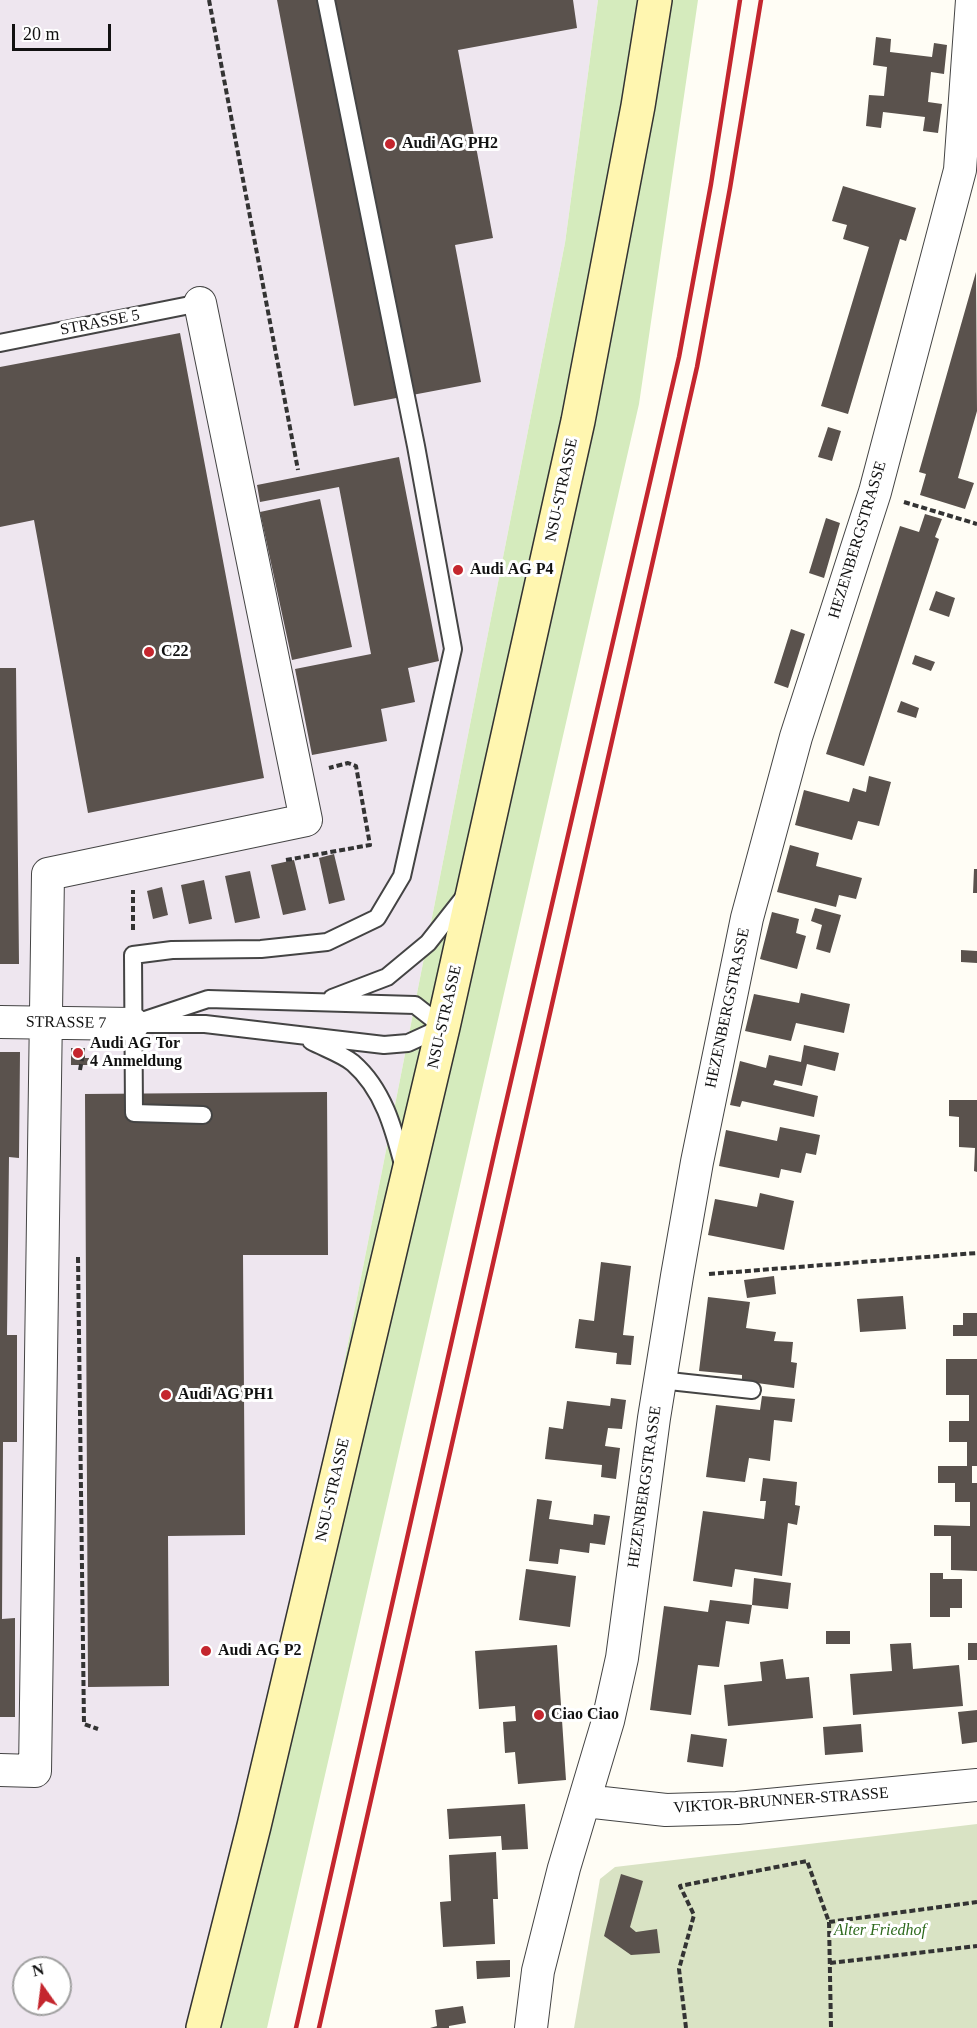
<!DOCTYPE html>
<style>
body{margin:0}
#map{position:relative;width:977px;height:2028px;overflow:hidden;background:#fffdf5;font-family:Georgia,serif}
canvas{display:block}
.north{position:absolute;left:12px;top:1956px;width:60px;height:60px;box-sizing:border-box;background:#fff;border:2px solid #a0a0a0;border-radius:50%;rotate:346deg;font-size:16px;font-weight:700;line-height:24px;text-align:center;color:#111}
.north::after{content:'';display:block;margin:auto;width:21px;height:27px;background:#c4262e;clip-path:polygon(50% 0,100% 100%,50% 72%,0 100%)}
.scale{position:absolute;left:12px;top:24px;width:99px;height:27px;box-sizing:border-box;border:3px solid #111;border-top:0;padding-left:8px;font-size:18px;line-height:21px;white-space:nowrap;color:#111;-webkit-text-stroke:4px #fff;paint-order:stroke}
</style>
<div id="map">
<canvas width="977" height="2028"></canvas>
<div class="north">N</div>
<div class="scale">20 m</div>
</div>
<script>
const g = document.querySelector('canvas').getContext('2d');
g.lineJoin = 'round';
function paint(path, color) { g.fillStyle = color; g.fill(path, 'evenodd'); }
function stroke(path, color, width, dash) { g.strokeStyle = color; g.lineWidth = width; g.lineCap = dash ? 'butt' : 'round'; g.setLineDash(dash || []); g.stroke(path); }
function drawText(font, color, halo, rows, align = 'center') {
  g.font = font + ' Georgia,serif'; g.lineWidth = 6; g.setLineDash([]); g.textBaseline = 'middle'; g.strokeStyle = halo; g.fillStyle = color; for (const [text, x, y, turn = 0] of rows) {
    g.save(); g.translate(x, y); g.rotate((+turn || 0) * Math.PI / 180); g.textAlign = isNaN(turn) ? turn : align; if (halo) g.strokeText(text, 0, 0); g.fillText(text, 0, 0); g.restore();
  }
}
const industrial = new Path2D(`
 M0,0h598l-33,243 -299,1516 -66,269h-200zM24,1968h36v36h-36z`);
const green = new Path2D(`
 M598,0h100l-59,404 -372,1624h-67l66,-269 299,-1516z`);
const cemetery = new Path2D(`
 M977,1824v204h-403l26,-149 15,-12z`);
const building = new Path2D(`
 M277,0h296l4,28 -119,22 35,188 -38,7 26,137 -127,24z
 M876,37l15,2 -1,13 42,5 2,-14 13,2 -3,29 -13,-2 -3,30 14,2 -4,29 -15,-2 2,-14 -42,-5 -2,16 -15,-2 3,-31 15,1 3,-29 -14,-2z
 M843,186l73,22 -10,33 -6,-2 -52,175 -27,-8 48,-159 -26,-8 4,-14 -15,-4z
 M976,272l1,139 -19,67 16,5 -9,26 -45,-14 6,-21 -7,-2z
 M180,333l84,445 -176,35 -54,-293 -34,7v-160z
 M828,427l13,4 -9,30 -14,-4z
 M399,457l40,204 -31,7 7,34 -34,7 6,32 -75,14 -17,-86 76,-15 -32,-167 -79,15 -3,-17z
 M320,499l32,148 -60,13 -32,-148z
 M925,514l17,5 -7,18 4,2 -75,227 -38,-12 74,-228 19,6z
 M826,518l14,5 -16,55 -15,-5z
 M936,591l19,7 -6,19 -20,-7z
 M791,629l14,5 -17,54 -14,-5z
 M915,655l20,7 -4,9 -19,-7z
 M0,668h16l3,296h-19z
 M901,701l18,7 -3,10 -19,-6z
 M869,776l22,6 -12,44 -21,-5 -6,19 -57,-15 9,-35 45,12 4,-14 13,4z
 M790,845l29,8 -3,13 46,12 -6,21 -17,-4 -3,12 -59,-15z
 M334,854l11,46 -16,4 -10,-46z
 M294,860l12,50 -23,5 -12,-50z
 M974,869h3v24h-4z
 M250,871l10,47 -25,5 -10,-47z
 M204,880l8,39 -23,5 -8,-39z
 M162,887l6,28 -15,4 -6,-28z
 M815,908l26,7 -11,38 -14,-4 6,-24 -11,-4z
 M772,912l27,7 -3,14 10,3 -9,33 -37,-10z
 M961,950l16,1v12l-16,-1z
 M801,993l49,11 -6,29 -48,-10 -5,18 -46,-10 9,-37 45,9z
 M804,1045l35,8 -4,18 -28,-7 -5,22 -27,-6 -2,5 45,11 -4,21 -72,-16 -2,6 -10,-2 10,-44 26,7 3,-13 32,7z
 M71,1048h14v10h4l1,7h-19z
 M0,1052h20l-1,106 -10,-1 -2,178h10v107h-14l-1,177 13,-1v99h-15z
 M327,1092l1,163h-85l2,280 -77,1 1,150 -81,1 -3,-593z
 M949,1100h28v72l-3,-1 1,-23 -16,-1v-30l-10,-1z
 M780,1127l40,8 -4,20 -10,-2 -5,20 -20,-4 -2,9 -60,-12 7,-36 51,11z
 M760,1193l34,8 -10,49 -76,-15 7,-36 42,8z
 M601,1262l30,4 -8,69 11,1 -3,29 -15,-1 1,-11 -42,-5 4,-29 15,2z
 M774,1276l2,18 -29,4 -3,-18z
 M903,1296l3,33 -46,3 -3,-33z
 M708,1297l42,5 -4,26 30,4 -2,9 19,1 -2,20 6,1 -3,25 -52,-7v-6l-43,-4z
 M963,1313h14v23h-24v-11h10z
 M946,1359h31v107h-5v17h5v88l-26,-1v-34h-17v-11l36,1v-24h-15v-19h-17v-17h29v-24h-18v-21h20v-26h-23z
 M762,1396l33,3 -3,23 -18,-2 -4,41 -21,-3 -4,24 -39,-5 10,-72 44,5z
 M611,1398l15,2 -4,29 -14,-1 -3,18 15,2 -4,31 -15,-2 1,-12 -57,-6 4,-32 14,2 4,-28 43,5z
 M763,1478l34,4 -2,23 5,1 -3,19 -9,-2 -6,53 -47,-7 -3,18 -39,-6 10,-70 61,8 2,-18h-6z
 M537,1499l15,2 -3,18 44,6 1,-11 16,2 -5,29 -15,-2 -1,10 -29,-4 -2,15 -29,-3z
 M526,1569l50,7 -6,51 -51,-7z
 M930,1573h13v6h19v29h-12v9h-20z
 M754,1578l37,5 -3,26 -36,-4z
 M710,1600l42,5 -3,19 -23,-3 -7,46 -21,-2 -7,50 -41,-5 14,-104 44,6z
 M826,1631h24v13h-24z
 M911,1643l2,26 46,-4 4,41 -110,9 -3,-41 42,-3 -2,-27z
 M968,1643h9v17h-9z
 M557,1645l9,135 -48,4 -3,-32 -10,1 -2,-31 13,-1 -1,-15 -36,3 -4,-58z
 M783,1659l3,20 23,-2 4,41 -85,8 -4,-41 38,-4 -2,-19z
 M977,1710v32l-15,2 -4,-32z
 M861,1724l2,28 -38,3 -2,-28z
 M691,1734l36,5 -4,28 -36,-5z
 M525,1804l3,45 -26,1 -1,-14 -52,3 -2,-30z
 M496,1852l2,47h-5l2,45 -52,3 -3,-45 11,-1 -2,-46z
 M621,1874l22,7 -13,46 6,5 21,-3 3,24 -29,2 -27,-19z
 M510,1960v17l-33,2 -1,-18z
 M463,2006l3,17 -17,3v2h-19l7,-2 -2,-16z`);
const path = new Path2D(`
 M209,0l89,470
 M904,502l73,22
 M286,860l84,-15 -14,-79 -8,-3 -19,5
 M133,930v-40
 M80,1070l3,-16
 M78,1257l6,467 14,5
 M709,1274l268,-21
 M829,1922l2,106
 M830,1963l147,-17
 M686,2028l-7,-59 15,-54 -14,-29 127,-25 22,61 148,-20`);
const lane = new Path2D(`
 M0,343l200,-40
 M332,998l55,-21 41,-34 37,-47
 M208,999l207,6 28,22 -35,16 -24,2 -179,-21h-72z
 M311,1041c13,7 31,13 42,22 31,27 41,67 51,105
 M203,1115l-69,-2 -1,-158 39,-5 89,-1 66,-7 50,-24 25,-42 51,-227 -37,-203 -90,-446
 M660,1380l92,10`);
const street = new Path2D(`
 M0,1022l133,2
 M0,1770l35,1 13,-897 258,-54 -106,-517
 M585,1801l81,9 71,-2 240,-23
 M531,2028l7,-57 26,-103 44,-147 14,-63 32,-240 23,-142 20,-114 50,-244 49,-181 79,-245 85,-322 12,-170`);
const secondary = new Path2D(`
 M203,2028l51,-202 189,-799 135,-606 60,-315 17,-106`);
const rail = new Path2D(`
 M296,2028l201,-887 182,-784 32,-173 29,-184
 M319,2028l378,-1661 33,-179 31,-188`);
const markers = [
 [390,144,6,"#c4262e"],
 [458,570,6,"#c4262e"],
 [149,652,6,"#c4262e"],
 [78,1053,6,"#c4262e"],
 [166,1395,6,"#c4262e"],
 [206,1651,6,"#c4262e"],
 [539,1715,6,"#c4262e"]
];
const poiNames = [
 ["Audi AG PH2",402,144],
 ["Audi AG P4",470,570],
 ["C22",161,652],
 ["Audi AG Tor",90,1044],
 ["4 Anmeldung",90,1062],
 ["Audi AG PH1",178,1395],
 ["Audi AG P2",218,1651],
 ["Ciao Ciao",551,1715]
];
const streetNames = [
 ["STRASSE 5",100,323,-11],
 ["NSU-STRASSE",562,490,-78],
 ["HEZENBERGSTRASSE",858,540,-73],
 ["HEZENBERGSTRASSE",728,1008,-78],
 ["NSU-STRASSE",445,1017,-77],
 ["STRASSE 7",66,1023,1],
 ["HEZENBERGSTRASSE",645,1487,-82],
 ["NSU-STRASSE",333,1490,-77],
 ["VIKTOR-BRUNNER-STRASSE",781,1801,-4]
];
const parkNames = [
 ["Alter Friedhof",880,1931]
];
paint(industrial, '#eee6ef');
paint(green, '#d5ebbd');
paint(cemetery, '#d9e3c4');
paint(building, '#5a524d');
stroke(lane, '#444', 20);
stroke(street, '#444', 34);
stroke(secondary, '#333', 36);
stroke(path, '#333', 4, [6, 3]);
stroke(lane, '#fff', 16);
stroke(street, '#fff', 32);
stroke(secondary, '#fff6b0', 33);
stroke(rail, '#c4262e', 4.5);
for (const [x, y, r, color] of markers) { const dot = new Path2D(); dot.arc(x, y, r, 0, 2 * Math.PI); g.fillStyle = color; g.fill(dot); stroke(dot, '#fff', 2); }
drawText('bold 16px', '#111', '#fff', poiNames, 'left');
drawText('16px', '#111', '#fff', streetNames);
drawText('italic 16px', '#2f6b1f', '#fff', parkNames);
</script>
